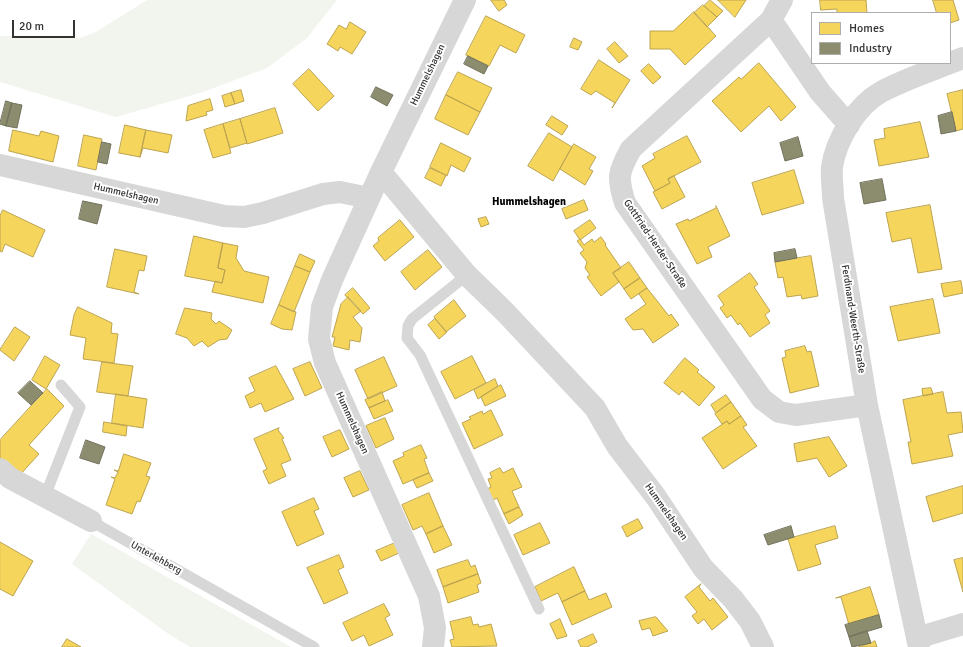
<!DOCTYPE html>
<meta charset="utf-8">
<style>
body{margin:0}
#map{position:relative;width:963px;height:647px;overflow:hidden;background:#fff;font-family:Signika,sans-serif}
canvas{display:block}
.legend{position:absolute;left:811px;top:12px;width:140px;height:52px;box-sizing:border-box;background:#fff;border:1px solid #adadad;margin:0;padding:5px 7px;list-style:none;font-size:12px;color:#333}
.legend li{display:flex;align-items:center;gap:8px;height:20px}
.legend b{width:20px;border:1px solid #adadad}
.scale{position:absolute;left:12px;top:20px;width:63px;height:18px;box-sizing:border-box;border:2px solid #333;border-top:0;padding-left:5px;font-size:12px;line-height:14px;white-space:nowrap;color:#333;-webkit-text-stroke:3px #fff;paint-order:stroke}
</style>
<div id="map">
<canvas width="963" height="647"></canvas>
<ul class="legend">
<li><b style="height:11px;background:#f6d55c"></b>Homes</li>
<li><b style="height:11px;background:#8c8c6e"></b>Industry</li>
</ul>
<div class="scale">20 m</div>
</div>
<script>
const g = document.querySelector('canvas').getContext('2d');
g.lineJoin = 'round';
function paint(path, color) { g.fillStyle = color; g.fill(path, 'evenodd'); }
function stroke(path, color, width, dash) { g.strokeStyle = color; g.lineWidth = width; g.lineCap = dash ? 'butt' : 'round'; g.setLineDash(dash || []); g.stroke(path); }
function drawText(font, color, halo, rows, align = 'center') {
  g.font = font + ' Signika,sans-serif'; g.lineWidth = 4; g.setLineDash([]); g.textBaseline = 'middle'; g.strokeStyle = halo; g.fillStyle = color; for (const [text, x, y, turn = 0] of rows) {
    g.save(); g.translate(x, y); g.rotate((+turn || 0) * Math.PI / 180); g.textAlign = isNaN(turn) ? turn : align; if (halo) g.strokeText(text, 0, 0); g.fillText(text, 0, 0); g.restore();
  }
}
const green = new Path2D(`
 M147,0h190l-30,38 -40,30 -64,24 -87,25 -116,-35v-46l80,2 16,-6z
 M91,534l200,113h-101l-20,-12 -98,-71z`);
const homes = new Path2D(`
 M491,0h13l3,5 -8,6z
 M710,0l13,11 -6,6 -13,-11z
 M718,0h28l-11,17z
 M820,0h46l1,13h-30v-4l-16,1z
 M933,0h20l6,20 -9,3v-10h-13z
 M703,5l14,12 -10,10 -13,-14z
 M694,12l22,24 -31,29 -15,-16h-20v-18h23z
 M486,16l39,19 -9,18 -16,-8 -11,21 -23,-11z
 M350,22l16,10 -14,22 -12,-7 -2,4 -11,-7 12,-19 7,4z
 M574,38l8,4 -4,8 -8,-3z
 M615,42l13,14 -9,7 -12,-14z
 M599,60l31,20 -18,28 3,-5 -19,-12 -5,4 -10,-6z
 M759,63l37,44 -15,14 -12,-15 -28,26 -29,-31 27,-24 2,2z
 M649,64l12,13 -8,7 -12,-13z
 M309,69l25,27 -16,15 -25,-27z
 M458,72l34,16 -12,24 -34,-17z
 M241,90l3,11 -9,3 -4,-11z
 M963,90v39l-7,2 -9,-37z
 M231,93l4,11 -10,3 -3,-11z
 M446,95l34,17 -12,23 -33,-16z
 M210,99l3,11 -7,2 1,3 -21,6 2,-15z
 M275,108l8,25 -36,11 -7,-25z
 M552,116l16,10 -6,9 -16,-10z
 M240,119l7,24 -17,5 -7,-24z
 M920,122l9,35 -50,9 -5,-26 11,-2 -1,-9z
 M223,124l8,29 -18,5 -9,-28z
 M125,125l21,5 -6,27 -21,-4z
 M13,130l26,6 2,-5 18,5 -6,26 -44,-11z
 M146,130l26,5 -4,18 -25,-5 -3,9z
 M549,133l23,14 -19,34 -25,-15z
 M84,135l18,4 -6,31 -18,-4z
 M687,136l14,26 -33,17 2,4 -15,8 -13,-25 13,-8 -2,-4z
 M441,143l30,15 -7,14 -13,-7 -4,11 -17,-9z
 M574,144l22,13 -7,12 4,2 -8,14 -25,-16z
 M430,168l16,7 -5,11 -16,-8z
 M794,170l10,33 -42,12 -10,-32z
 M674,176l11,21 -23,12 -9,-17 17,-9 -2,-4z
 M584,200l4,10 -22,9 -4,-10z
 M930,205l12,64 -24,4 -7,-35 -19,4 -6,-29z
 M716,206l14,30 -22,11 4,10 -15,7 -21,-40 12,-5 1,2 27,-13z
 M3,210l42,20 -12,27 -28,-13 -3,8 -2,-1v-35z
 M486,217l3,7 -8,3 -3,-8z
 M400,220l14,17 -29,24 -12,-15 6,-5 -1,-3z
 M590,220l6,8 -16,12 -6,-9z
 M194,236l29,7 -5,25 7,2 -3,13 -37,-7z
 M601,237l5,7 -1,1 16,23 -8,5 6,9 -18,14 -14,-19 3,-2 -5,-7 2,-6 -7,-9 4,-3 -7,-9 3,-2 4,6 8,-6 2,3z
 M223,243l15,3 -2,12 8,13 25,6 -6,26 -51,-11 3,-11 7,2 3,-13 -7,-2z
 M115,249l32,7 -3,15 -5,-1 -5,22 5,2 -32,-7z
 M428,250l14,17 -27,23 -14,-18z
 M300,254l15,7 -5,11 -15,-6z
 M811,256l7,40 -16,3 -1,-4 -14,2 -4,-20 -5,1 -3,-16z
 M629,262l11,16 -16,11 -11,-16z
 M295,266l15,6 -16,40 -15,-7z
 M750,273l8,11 -4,3 16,24 -5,4 5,8 -20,14 -10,-14 -2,2 -7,-10 -4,3 -7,-10 4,-3 -6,-9z
 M640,278l7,10 -16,11 -7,-10z
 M961,281l2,12 -19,4 -3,-13z
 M353,288l17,20 -7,6 -18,-19z
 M647,288l22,28 2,-2 8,11 -26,18 -10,-14 -10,1 -8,-11 21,-15 -7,-10z
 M348,297l13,14 -8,6 9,11 -2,14 -10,-2 -1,10 -16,-4 2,-9h-3l9,-33z
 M933,299l7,34 -42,8 -8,-34z
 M454,300l12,16 -20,16 -12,-15z
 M279,305l17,7 -4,18 -10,-1 -11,-5z
 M78,307l34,16 -1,10 7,1 -4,29 -31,-4 3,-21 -16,-3 4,-20z
 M185,308l27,5 -1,6 5,5 3,-3 13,9 -5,9 -8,1 -11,7 -6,-6 -8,5 -7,-8 -11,-4z
 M435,319l12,13 -8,7 -11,-14z
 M15,327l15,10 -16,24 -14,-11z
 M805,346l2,6 4,-1 8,35 -29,7 -8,-35 4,-1 -1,-6z
 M45,356l15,9 -14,24 -14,-9z
 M472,356l14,27 -31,16 -14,-27z
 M384,357l13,29 -29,13 -13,-29z
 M685,358l14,12 -2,2 18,15 -16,19 -17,-15 -3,4 -15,-12z
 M102,362l31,4 -5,30 -31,-4z
 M310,362l12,26 -17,8 -12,-27z
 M276,366l18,33 -29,13 -4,-9 -11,5 -5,-12 10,-5 -6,-13z
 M495,379l3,7 -20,13 -4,-9z
 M501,385l5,11 -21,10 -4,-9z
 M931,388l2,6 -10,2 -1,-7z
 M47,389l17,17 -35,39 10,9 -20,22 -19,-18v-18z
 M382,392l3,9 -16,7 -4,-8z
 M943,392l4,21 14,-1 2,20 -15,3 5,21 -41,8 -4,-22h3l-8,-42z
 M116,394l31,5 -4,29 -31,-5z
 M726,395l5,7 -15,11 -5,-8z
 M388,400l5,11 -19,8 -5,-11z
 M731,402l10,14 -12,8 -2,-3 -5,3 -7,-10z
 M491,410l12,25 -29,14 -12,-26 9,-4 -2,-2 13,-6 1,3z
 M741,416l6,9 -4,2 14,19 -34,23 -21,-31 25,-17 2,3z
 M385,418l9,21 -18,9 -10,-22z
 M104,422l23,4 -1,10 -23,-4z
 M279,428l-1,2 6,8 -2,1 9,21 -10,4 5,12 -17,8 -6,-13 4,-2 -13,-30z
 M340,430l9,19 -17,8 -9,-20z
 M829,437l18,29 -18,11 -12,-19 -20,4 -3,-18z
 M421,445l6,13 -3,1 5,14 -26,11 -10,-23 11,-5 -1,-3z
 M124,454l27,9 -5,13 4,1 -10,25 -3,-1 -5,13 -26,-9 9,-26 -4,-2 4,1 3,-6 -4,-2 4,1z
 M500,468l3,5 10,-5 9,19 -10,4 7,16 -15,7 -7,-16 -4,2 -6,-11 4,-2 -3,-8 4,-1 -2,-5z
 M360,471l9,19 -16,7 -9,-19z
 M429,473l4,8 -16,7 -4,-8z
 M963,486v27l-30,9 -7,-25z
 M429,493l14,33 -17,8 -4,-8 -9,4 -11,-25z
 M314,498l5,11 -5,2 10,23 -27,12 -15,-34z
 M519,507l4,8 -14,9 -5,-10z
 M638,519l5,9 -16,9 -5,-10z
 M540,523l10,20 -27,12 -9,-20z
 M443,526l9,19 -18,8 -8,-19z
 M835,526l3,12 -23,7 6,19 -23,7 -10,-32z
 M0,542l33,19 -20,35 -13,-7z
 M395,543l4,10 -18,8 -5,-10z
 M339,555l5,12 -6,3 10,23 -24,11 -17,-36z
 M963,558v34l-9,-32z
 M468,560l3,7 4,-2 3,9 -35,13 -6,-17z
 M574,567l11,24 -23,11 -4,-9 -17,8 -6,-14z
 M478,574l3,9 -4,2 2,7 -31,11 -5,-16z
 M701,584l-2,3 11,14 3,-3 15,19 -16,13 -8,-11 -6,5 -6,-8 5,-4 -12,-15z
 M870,587l9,28 -30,10 -8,-28 -5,1z
 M585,591l4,9 17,-7 6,14 -40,18 -10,-23z
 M384,604l6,11 -5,3 8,17 -24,11 -5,-11 -12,6 -9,-18z
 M471,617l2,8 5,-1 1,3 12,-3 6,22 -45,1 -2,-7 4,-1 -4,-17z
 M656,617l12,14 -15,5 -3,-8 -8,2 -3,-9z
 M560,619l7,17 -10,3 -7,-15z
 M593,634l4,8 -10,5h-6l-3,-6z
 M67,639l14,8h-19z
 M875,641l2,6h-19l13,-4z`);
const industry = new Path2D(`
 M468,56l20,10 -4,8 -20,-10z
 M376,87l17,8 -6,11 -16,-9z
 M6,101l6,2 -6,23 -6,-2z
 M12,103l10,2 -5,23 -11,-2z
 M952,112l4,19 -15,3 -3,-18z
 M798,137l5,19 -18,5 -5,-18z
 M102,142l9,2 -4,20 -9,-2z
 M882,179l4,21 -22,4 -4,-21z
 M83,201l19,4 -5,19 -18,-5z
 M795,249l2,9 -22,4 -1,-9z
 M30,381l13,12 -12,12 -13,-12z
 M86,440l19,7 -6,17 -19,-6z
 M791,526l3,11 -26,8 -4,-10z
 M879,615l3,12 -33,10 -4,-12z
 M867,631l4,12 -19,4 -3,-10z`);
const lane = new Path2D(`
 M467,275l-55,44 -4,7 -1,12 13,17 119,254
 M45,496l35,-89 -19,-22
 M91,521l223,126`);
const street = new Path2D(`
 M782,0l-11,20 -140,129c-13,23 -14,29 -6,54l137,196 17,13 17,3 71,-10
 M771,20l49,72 29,33
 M0,165l224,51 20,1 19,-4 60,-19 17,-2 29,6
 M381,172l86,103 38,37 90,96 22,38 39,51 47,71 30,31 17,22 13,26
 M0,469l10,9 81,43
 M917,638l46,-14
 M433,647l2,-19 -6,-32 -104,-233 -6,-24 3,-32 10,-27 49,-108 84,-172
 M919,647l-52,-242 -34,-207c0,-10 -2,-21 -1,-31 4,-27 24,-61 49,-75 26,-14 55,-23 82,-34`);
const streetNames = [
 ["Hummelshagen",428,75,-64],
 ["Hummelshagen",126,194,13],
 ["Gottfried-Herder-Straße",655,244,56],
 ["Ferdinand-Weerth-Straße",853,319,81],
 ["Hummelshagen",352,423,66],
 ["Hummelshagen",666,512,55],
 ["Unterlehberg",156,558,29]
];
const neighbourhoodNames = [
 ["Hummelshagen",529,202]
];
paint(green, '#f1f5ed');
paint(homes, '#f6d55c');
stroke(homes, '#bca450', 1);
paint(industry, '#8c8c6e');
stroke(industry, '#71715c', 1);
stroke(lane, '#d7d7d7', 11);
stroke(street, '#d7d7d7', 22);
drawText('10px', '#333', '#fff', streetNames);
drawText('bold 11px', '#000', '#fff', neighbourhoodNames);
</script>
